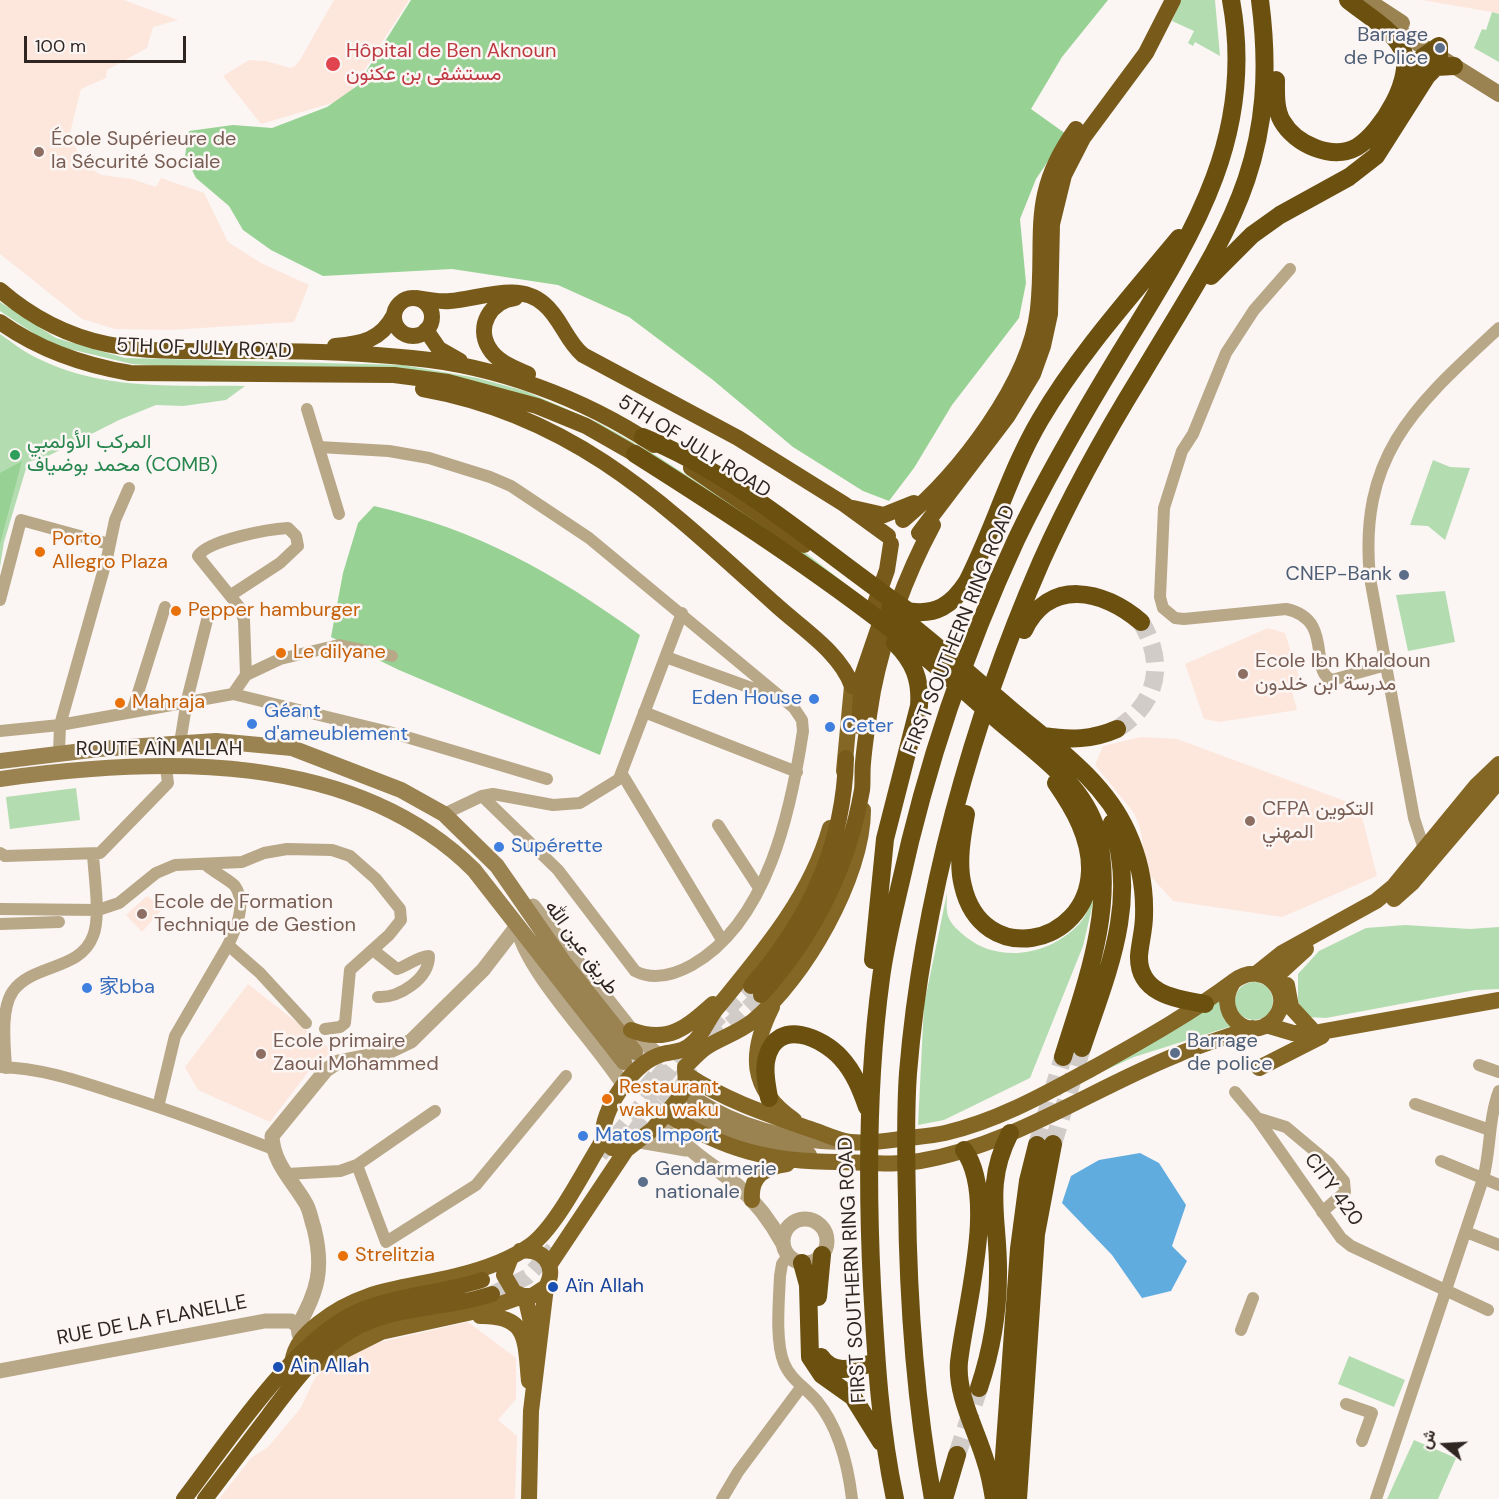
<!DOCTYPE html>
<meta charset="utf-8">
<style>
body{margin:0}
#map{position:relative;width:1499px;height:1499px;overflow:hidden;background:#fbf5f3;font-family:"DM Sans",Vazirmatn,sans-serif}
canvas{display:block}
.north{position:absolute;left:1415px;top:1415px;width:60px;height:60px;-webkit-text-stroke:4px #fbf5f3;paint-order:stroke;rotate:288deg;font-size:16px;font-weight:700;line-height:24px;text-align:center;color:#302621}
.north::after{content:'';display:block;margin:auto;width:21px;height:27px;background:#302621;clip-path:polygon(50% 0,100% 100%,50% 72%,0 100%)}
.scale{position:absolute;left:24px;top:36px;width:162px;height:27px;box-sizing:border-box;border:3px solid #302621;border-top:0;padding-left:8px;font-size:18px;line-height:21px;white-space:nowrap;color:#302621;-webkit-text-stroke:4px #fbf5f3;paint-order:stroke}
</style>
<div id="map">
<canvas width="1499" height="1499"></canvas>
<div class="north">ش</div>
<div class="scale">100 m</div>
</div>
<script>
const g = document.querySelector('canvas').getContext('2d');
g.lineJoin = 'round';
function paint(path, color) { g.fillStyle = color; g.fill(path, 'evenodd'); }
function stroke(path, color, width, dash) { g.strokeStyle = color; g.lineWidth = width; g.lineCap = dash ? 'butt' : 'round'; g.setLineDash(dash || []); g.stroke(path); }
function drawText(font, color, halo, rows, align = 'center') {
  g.font = font + ' "DM Sans",Vazirmatn,"Noto Sans SC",sans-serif'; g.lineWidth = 5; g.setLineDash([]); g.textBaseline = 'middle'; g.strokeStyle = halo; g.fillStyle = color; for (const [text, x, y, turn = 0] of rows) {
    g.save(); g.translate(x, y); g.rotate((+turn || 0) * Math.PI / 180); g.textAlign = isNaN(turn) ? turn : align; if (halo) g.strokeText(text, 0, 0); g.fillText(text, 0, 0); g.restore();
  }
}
const built = new Path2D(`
 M0,0h124l54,20 -25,7 -6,21 -40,22 -1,8 -25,11 -12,48 18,30 15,8 30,4 24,8 5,-9 43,15 24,49 33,21 48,22 -15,37 -123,8 -56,-1 -33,-10 -82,-65z
 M334,0h75l-63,99 -85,25 -38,-48 26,-16 17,1 24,7 5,-2 5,-6z
 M1422,0h77v14l-7,-2z
 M1268,628l17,5 16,50 -10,5 6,22 -78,12 -15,-3 -19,-55z
 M1141,737l36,2 168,62 16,12 16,63 -95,41 -109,-16 -25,-28 -8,-45 -6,-15 -39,-48 8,-19z
 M147,896l16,12 -21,24 -16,-17z
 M248,984l84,66 -10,11 -4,-2 -48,63 -72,-32 -13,-23z
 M468,1322l48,36v41l-18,21 19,16 -2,63h-296l32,-41 17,-11 32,-38 15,-31 10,-10 55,-26z`);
const green = new Path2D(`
 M1181,0h34l5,56 -25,-14 -2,4 -5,-3 6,-12 -22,-10z
 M1492,12l7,2v48l-25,-14 8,-19 4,1z
 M0,302l56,36 69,20 278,7 74,13 48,13 74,32 58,33 150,98 134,104 -132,-97 -300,-171 -377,-26 -71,-17 -25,-12 -36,-24z
 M0,334c13,9 25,19 39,25 65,32 137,26 206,27l-19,14 -43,6 -27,-1 -37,15 -73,37 -18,5 -24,80 -4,25z
 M1433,460l17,7 20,1 -25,72 -17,-14 -18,-1z
 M1445,591l10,51 -47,9 -12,-56z
 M76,788l4,32 -70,9 -4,-32z
 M1097,886l-14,60 -53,132 -86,42 -26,5 6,-120 23,-112c0,7 -1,16 1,23 3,9 11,15 18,21 34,27 84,18 113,-13 9,-10 13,-25 18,-38z
 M1405,925l65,4 29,-2v62l-24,1 -149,28 -19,-1 -9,-15v-28l21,-23 47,-23z
 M1235 1001a19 19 0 1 1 38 0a19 19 0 1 1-38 0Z
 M1222,1000l10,26 -98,31 -100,46z
 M1349,1356l56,24 -11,27 -56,-23z
 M1414,1440l42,18 -18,41h-51z`);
const forest = new Path2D(`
 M411,0h697l-46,57 -31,52 35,25 -30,45 -16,40 6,64 -7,35 -67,87 -38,63 -25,33 -26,-10 -70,-44 -80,-67 -84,-63 -71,-32 -106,-16 -129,7 -52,-26 -28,-20 -14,-24 -33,-28 -11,-22 4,-25 44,-6 39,3 55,-21 30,-21z
 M22,461l-22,83v-71z
 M374,506c105,24 180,67 266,129l-40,120 -201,-85 -68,-33 12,-64 15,-50z`);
const water = new Path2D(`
 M1140,1153l19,10 27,42 -14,41 15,15 -16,30 -29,7 -30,-43 -50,-52 9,-27 28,-16z`);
const secondaryTunnel = new Path2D(`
 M636,1053l57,46
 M625,1062l61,50`);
const trunkTunnel = new Path2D(`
 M713,1041l48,-46
 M621,1152l18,-27 53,-60
 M600,1155l92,-111 59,-58
 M492,1294l35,-17 26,-28`);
const motorwayTunnel = new Path2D(`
 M1117,729c41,-26 49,-66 24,-107
 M1053,1144l29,-96
 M1037,1145l26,-88
 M957,1455l22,-67`);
const minor = new Path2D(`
 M1290,269l-36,41 -28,43 -33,81 -11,17 -18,57 -4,89 3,11 12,10 9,1 102,-10c49,10 22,63 46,71l54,-15
 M307,409l32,105
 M319,447l70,4 40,7 61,19 21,9 78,52 205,170 8,12 1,11c-12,79 -35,191 -111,234 -18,10 -38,16 -57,6l-77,-101 -76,-74
 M0,600l21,-80 88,24
 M666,657l110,40
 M246,675l34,-16 59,-14 53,11
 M233,694l160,39 154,46
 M132,712l33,-105
 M644,712l153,60
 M0,731l60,-6 173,-31 13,-19 -2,-55 -4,-12 -42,-52c10,-16 71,-27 90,-28l8,8 2,10 -18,17 -49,32
 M180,743l7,-43 20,-80
 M59,753l1,-28 47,-167 8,-38 14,-32
 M622,774l100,166
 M444,814l38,-18 11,-2 60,11 27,-2 39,-24 63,-166
 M718,825l41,63
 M1424,849l-10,-31 -44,-240c-12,-124 46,-173 129,-250
 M0,853l5,3 95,-3 68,-70 -2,-15
 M205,864c7,7 26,17 30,22 12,18 1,43 -7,59l32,28 46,50
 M0,909l98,1 21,-7 37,-30 19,-8 67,-3 22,-9 23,-4 45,1 18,6 26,23 24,30 1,11 -12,15 -39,35 -5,53 -5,4 -15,2
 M0,924l59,-2
 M373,950l24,19c11,-3 21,-13 32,-13 0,23 -30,42 -51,41
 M1479,1065l20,7
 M0,1067c44,1 84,16 125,29 50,16 99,34 148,53
 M6,1068c-1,-22 -6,-58 7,-77 21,-28 67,-20 80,-55 8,-19 1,-60 0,-82
 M1235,1092l22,26 84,120 10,8 137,64
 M1415,1104l75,26
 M158,1107l17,-71 53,-91
 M1257,1118l29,9 43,36 15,18 1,11 -23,20
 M1441,1161l58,24
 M357,1165l29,77 90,-57 90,-109
 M287,1174l53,-3 17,-6 78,-54
 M1466,1232l33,13
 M788,1255l-6,9 -2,12c-1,24 -5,66 4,87 6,16 22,25 33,38 22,27 31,64 35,98
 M1241,1330l12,-32
 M1346,1404l26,9 -10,28
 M722,1499l16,-27 64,-86
 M1376,1499l107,-320c8,-29 5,-59 16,-88`);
const tertiary = new Path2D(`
 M533,906l98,124 27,25
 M518,929c11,46 78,112 106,157
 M665,1116c19,37 44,44 73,70 19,17 33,36 45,58
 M640,1141l46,8
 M783 1241a22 22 0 1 1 44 0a22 22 0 1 1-44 0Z
 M298,1326c20,-35 26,-58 16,-98 -3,-8 -4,-19 -9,-26 -13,-22 -32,-39 -33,-66l54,-66 12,-8 50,-10 23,-11 72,-71 34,-44
 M0,1371l265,-50h26l7,5 1,8`);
const secondary = new Path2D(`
 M1367,0l35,23
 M1385,23l114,71
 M0,761l99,-12 117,-8 76,7 109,42 43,24 53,52 68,98 70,88
 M0,779c158,-22 352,-30 474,91l150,192
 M694,1099c43,28 95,42 146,43
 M686,1112l46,23 77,20`);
const primary = new Path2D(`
 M844,771l8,-85
 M1394,899l18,-16 87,-102
 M1257,973l25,-20 94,-52 17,-14 83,-101 23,-22
 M1272,980l34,-31
 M1287,985l4,22 23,25
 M772,1007c-23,46 -23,82 22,113
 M1266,1025l27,8 27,-1 179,-32
 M631,1030c37,14 55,-2 82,-26
 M685,1067c6,-6 12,-13 20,-19 15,-10 33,-15 48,-27 51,-42 110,-144 110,-211
 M1259,1068l63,-32
 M687,1075c38,25 77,38 120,53 14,4 29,12 43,14 16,2 35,-1 50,-3 15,-2 31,-3 45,-6 53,-12 102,-40 150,-66 48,-27 95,-53 139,-86 30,-23 63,14 39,39 -25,25 -61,-9 -39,-39
 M667,1114c57,36 103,48 171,48 28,0 54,4 82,-1 93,-16 173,-73 259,-107 23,-10 48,-17 73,-26
 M626,1150l-14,-2 -9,-8c-3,-28 28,-74 54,-84 13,-6 24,-1 37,-14 10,-10 14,-23 23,-34 45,-55 93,-110 113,-180
 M752,1200c-2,-24 13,-33 35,-36
 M520,1251c23,-4 38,15 26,36l-15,124 -2,88
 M511,1257l-7,18 10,17 9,4
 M550,1264l76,-114 27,-21 27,-32 6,-12 -1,-18
 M525,1296l10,43
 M480,1316c49,-1 45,25 49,65
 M292,1363c3,-19 13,-29 27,-40 44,-35 85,-34 137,-47 25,-6 54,-16 75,-31 26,-19 54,-77 72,-105
 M313,1366l68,-34 105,-23 37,-13h9l14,-9`);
const trunk = new Path2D(`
 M0,290c83,72 161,60 262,61 50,0 101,2 150,7 85,8 171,40 242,87
 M417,298c11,2 22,4 33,3 29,-2 69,-20 94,3 17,14 22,37 39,51l155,83 106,66 44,32
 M515,298c-25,3 -39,29 -26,50 8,14 25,20 39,26
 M394 317a19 19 0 1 1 38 0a19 19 0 1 1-38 0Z
 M0,322c39,28 83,43 130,51l264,2 54,7 89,24 49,20 49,28
 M426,330l13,19 21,12
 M335,346c27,-2 46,-6 59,-31
 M423,389c152,27 242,116 352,215 26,24 65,48 77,82
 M691,468l113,77
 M853,508l31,7 30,-12
 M903,520c56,-46 127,-138 135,-211 8,-74 -11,-112 38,-180
 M919,533l88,-116 26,-43 10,-28 7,-32 2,-90 12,-49 19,-37 63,-85 27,-53
 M875,604l12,-34 4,-26
 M859,726l3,-50 23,-67
 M751,986c57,-65 93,-141 95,-228
 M761,995c53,-59 87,-126 101,-205 1,-8 0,-18 1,-27 2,-24 6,-48 10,-72 11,-56 33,-116 60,-166
 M184,1499c43,-56 111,-161 175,-188 39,-16 83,-18 123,-31
 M205,1499c21,-28 43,-56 64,-84 30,-40 58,-79 107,-96 37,-13 78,-12 116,-25`);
const motorway = new Path2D(`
 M1428,75l8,-8 18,-1
 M1276,80c0,13 -1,29 6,41 13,23 50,40 75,26 24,-14 59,-71 45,-98 -10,-20 -37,-35 -54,-49
 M1406,82l17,-25 16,-11
 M1211,276l41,-41 28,-20 69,-38 27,-21 63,-99v-11
 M643,437c99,40 179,115 265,174 28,5 44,-6 59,-29 27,-53 43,-111 73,-162 38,-65 91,-124 139,-182
 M635,454c90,57 181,116 265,182 34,27 67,57 99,85 36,31 85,63 98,111 19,76 -12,153 -34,225
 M890,609c41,31 80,66 119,99 42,36 95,72 118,124 12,26 18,55 17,84 0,13 -4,27 -5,40 -1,38 37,43 66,48
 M1024,630c25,-52 79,-41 117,-8
 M1043,736c27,4 49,4 74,-7
 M966,814c-4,22 -9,49 -3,72 19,82 124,61 127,-15 1,-33 -16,-62 -34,-88
 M873,960l12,-121 34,-133c2,-26 -5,-44 -24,-63
 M1082,1048c25,-75 57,-145 30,-225
 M769,1098c-2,-13 -6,-28 -2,-41 11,-40 56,-19 74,1 13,14 20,32 26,49
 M964,1150c34,48 1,157 -5,212 -3,34 18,69 27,101 4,12 6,24 8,36
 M802,1263l6,22 2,72 12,18 31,22 28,45
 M818,1297l4,-42
 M821,1357c13,20 36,10 55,5
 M979,1388c12,-36 19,-75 19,-114 1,-55 -15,-88 12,-141
 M1001,1498l18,-249 9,-68 9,-36
 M895,1499c-15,-70 -19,-141 -23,-213 -5,-102 -5,-206 9,-308 4,-31 12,-63 19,-93 26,-119 65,-235 116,-345 31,-65 67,-126 104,-187 69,-113 137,-214 111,-353
 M933,1499c-18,-99 -25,-198 -26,-299 -1,-42 -2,-85 1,-127 14,-171 64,-353 133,-511 29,-65 64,-128 101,-188 80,-135 140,-207 118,-374
 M944,1499l13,-44
 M1018,1499l18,-265 17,-90`);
const markers = [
 [1440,48,6,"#5c6f8a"],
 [333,64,8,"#e0444e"],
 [39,152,6,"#8d6e63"],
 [15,455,6,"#2e9e5b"],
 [40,552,6,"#e8710a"],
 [1404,575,6,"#5c6f8a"],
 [176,611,6,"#e8710a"],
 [281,653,6,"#e8710a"],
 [1243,674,6,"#8d6e63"],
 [814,699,6,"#3f7fe0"],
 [120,703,6,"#e8710a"],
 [252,724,6,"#3f7fe0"],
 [830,727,6,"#3f7fe0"],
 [1250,821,6,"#8d6e63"],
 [499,847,6,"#3f7fe0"],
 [142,914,6,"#8d6e63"],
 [87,988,6,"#3f7fe0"],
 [1175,1053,6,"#5c6f8a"],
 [261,1054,6,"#8d6e63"],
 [607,1099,6,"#e8710a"],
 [583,1136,6,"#3f7fe0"],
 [643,1182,6,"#5c6f8a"],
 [343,1256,6,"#e8710a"],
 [553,1287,6,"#1a4fb4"],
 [278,1367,6,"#1a4fb4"]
];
const serviceNames = [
 ["Barrage",1428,36],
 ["de Police",1428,59],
 ["CNEP-Bank",1392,575],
 ["Barrage",1187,1042,"left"],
 ["de police",1187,1065,"left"],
 ["Gendarmerie",655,1170,"left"],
 ["nationale",655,1193,"left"]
];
const healthNames = [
 ["Hôpital de Ben Aknoun",346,52],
 ["مستشفى بن عكنون",346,75]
];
const educationNames = [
 ["École Supérieure de",51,140],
 ["la Sécurité Sociale",51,163],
 ["Ecole Ibn Khaldoun",1255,662],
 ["مدرسة ابن خلدون",1255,685],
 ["CFPA التكوين",1262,810],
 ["المهني",1262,833],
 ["Ecole de Formation",154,903],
 ["Technique de Gestion",154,926],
 ["Ecole primaire",273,1042],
 ["Zaoui Mohammed",273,1065]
];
const streetNames = [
 ["5TH OF JULY ROAD",204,349,2],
 ["5TH OF JULY ROAD",694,447,32],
 ["FIRST SOUTHERN RING ROAD",960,630,-68],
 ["ROUTE AÎN ALLAH",159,750],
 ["طريق عين الله",581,948,54],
 ["CITY 420",1333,1190,54],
 ["FIRST SOUTHERN RING ROAD",853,1270,-93],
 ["RUE DE LA FLANELLE",152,1321,-11]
];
const leisureNames = [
 ["المركب الأولمبي",27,443],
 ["محمد بوضياف (COMB)",27,466]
];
const foodNames = [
 ["Porto",52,540],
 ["Allegro Plaza",52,563],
 ["Pepper hamburger",188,611],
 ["Le dilyane",293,653],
 ["Mahraja",132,703],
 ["Restaurant",619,1088],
 ["waku waku",619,1111],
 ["Strelitzia",355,1256]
];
const shopNames = [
 ["Eden House",802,699,"right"],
 ["Géant",264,712],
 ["d'ameublement",264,735],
 ["Ceter",842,727],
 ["Supérette",511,847],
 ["家bba",99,988],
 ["Matos Import",595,1136]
];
const transitNames = [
 ["Aïn Allah",565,1287],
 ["Ain Allah",290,1367]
];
paint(built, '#fde7dd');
paint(green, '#b3ddb0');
paint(forest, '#97d294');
paint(water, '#60acdf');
stroke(secondaryTunnel, '#d2ccc9', 16, [16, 8]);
stroke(trunkTunnel, '#d2ccc9', 16, [16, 8]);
stroke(motorwayTunnel, '#d2ccc9', 18, [18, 9]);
stroke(minor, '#b9a888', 12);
stroke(tertiary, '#b9a888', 15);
stroke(secondary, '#9a8251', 16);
stroke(primary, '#846625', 16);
stroke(trunk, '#785b1a', 16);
stroke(motorway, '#6b5010', 18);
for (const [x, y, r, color] of markers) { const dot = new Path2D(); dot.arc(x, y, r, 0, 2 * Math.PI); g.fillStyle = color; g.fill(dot); stroke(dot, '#fbf5f3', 2); }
drawText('20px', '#4e5e75', '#fbf5f3', serviceNames, 'right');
drawText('20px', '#be3a42', '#fbf5f3', healthNames, 'left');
drawText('20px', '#785e54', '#fbf5f3', educationNames, 'left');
drawText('20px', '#302621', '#fbf5f3', streetNames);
drawText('20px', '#27864d', '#fbf5f3', leisureNames, 'left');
drawText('20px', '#c56008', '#fbf5f3', foodNames, 'left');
drawText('20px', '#366cbe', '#fbf5f3', shopNames, 'left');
drawText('20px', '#164399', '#fbf5f3', transitNames, 'left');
</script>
